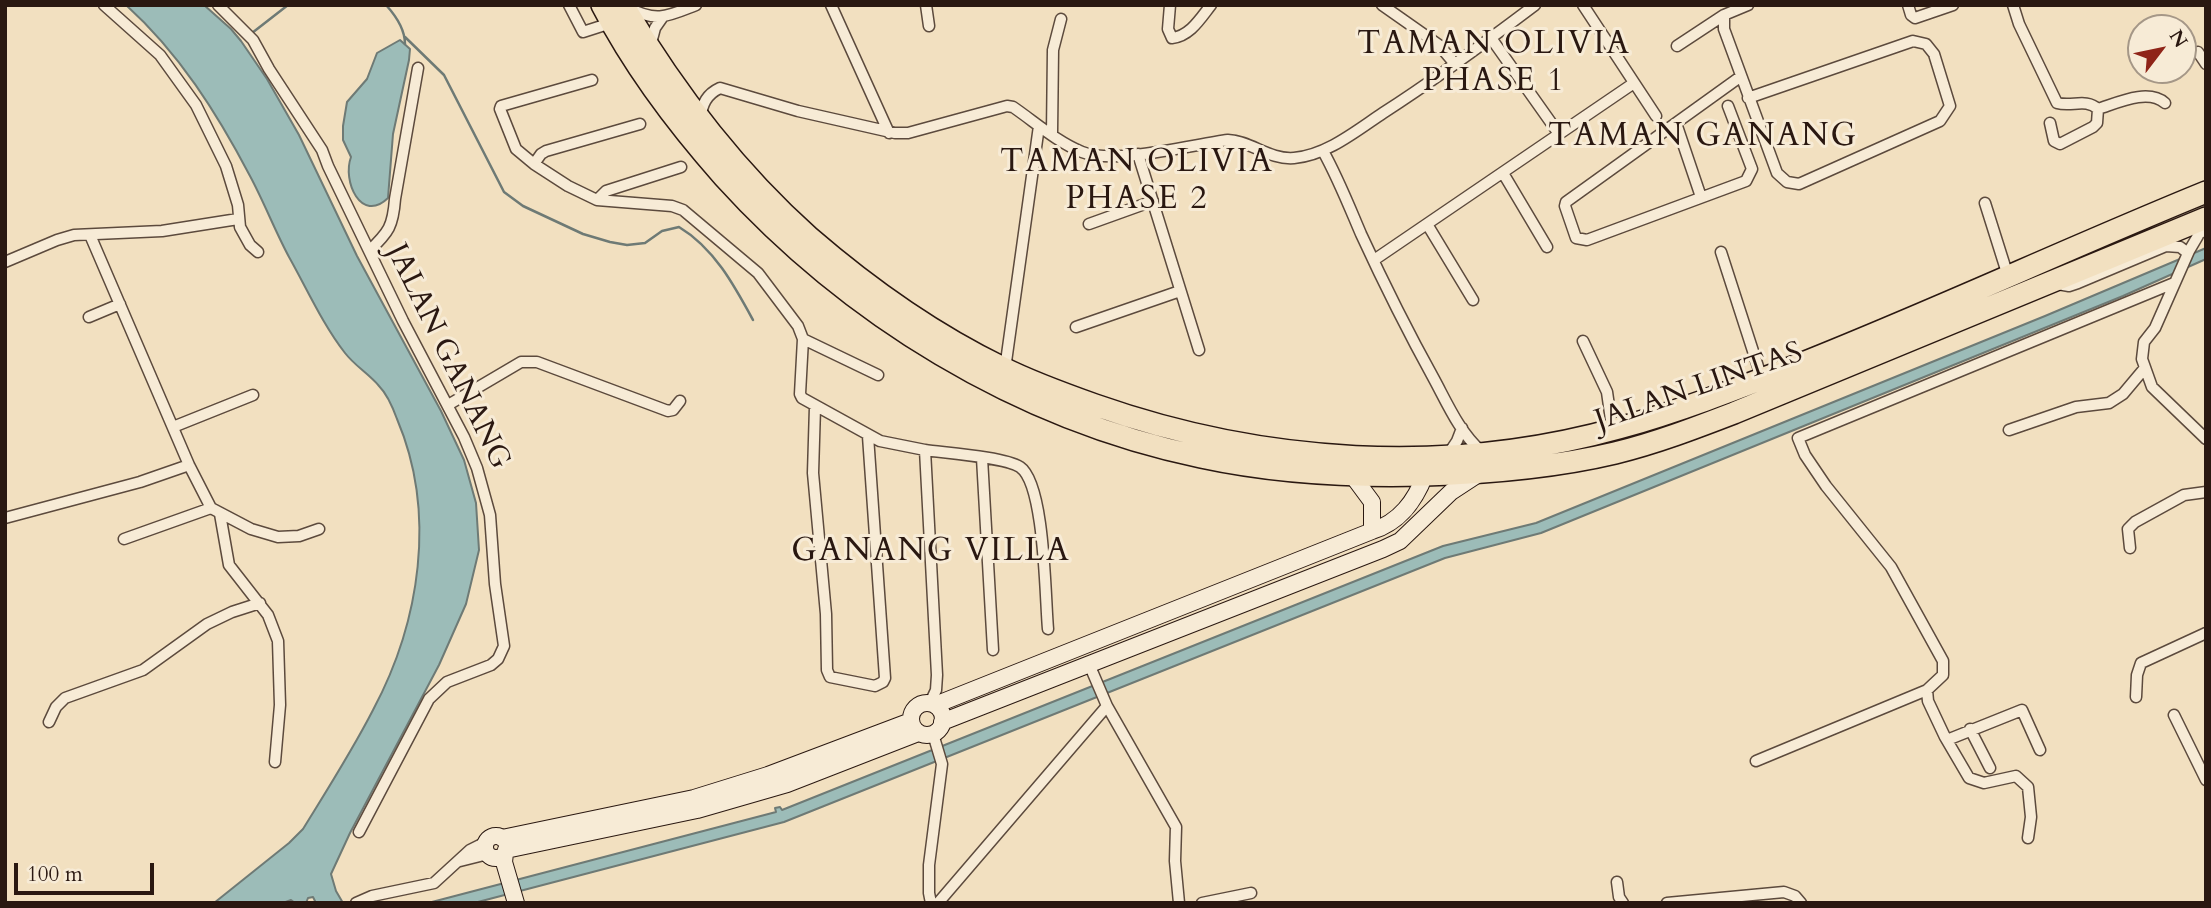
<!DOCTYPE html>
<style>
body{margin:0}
#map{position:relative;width:2211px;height:908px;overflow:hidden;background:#f2e0c0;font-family:Cardo,serif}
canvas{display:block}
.frame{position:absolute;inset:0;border:7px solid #2a1811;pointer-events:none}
.north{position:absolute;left:2127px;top:14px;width:70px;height:70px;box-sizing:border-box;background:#f7ebd6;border:2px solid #a59787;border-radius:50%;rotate:58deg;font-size:19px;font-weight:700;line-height:28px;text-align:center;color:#2a1811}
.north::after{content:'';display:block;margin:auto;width:24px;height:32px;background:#8f2418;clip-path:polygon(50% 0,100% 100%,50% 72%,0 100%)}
.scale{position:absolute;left:14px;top:863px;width:140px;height:32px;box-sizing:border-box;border:4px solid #2a1811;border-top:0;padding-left:9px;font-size:21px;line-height:24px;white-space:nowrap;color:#2a1811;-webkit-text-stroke:5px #f7ebd6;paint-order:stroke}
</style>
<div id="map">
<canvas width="2211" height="908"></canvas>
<div class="frame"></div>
<div class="north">N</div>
<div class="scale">100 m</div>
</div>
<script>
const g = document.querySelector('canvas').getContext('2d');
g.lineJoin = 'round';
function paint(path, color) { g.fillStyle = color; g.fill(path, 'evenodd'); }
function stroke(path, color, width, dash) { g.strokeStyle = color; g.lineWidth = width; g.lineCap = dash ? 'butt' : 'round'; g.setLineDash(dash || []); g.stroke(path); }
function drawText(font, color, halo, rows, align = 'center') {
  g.font = font + ' Cardo,serif'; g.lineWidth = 6; g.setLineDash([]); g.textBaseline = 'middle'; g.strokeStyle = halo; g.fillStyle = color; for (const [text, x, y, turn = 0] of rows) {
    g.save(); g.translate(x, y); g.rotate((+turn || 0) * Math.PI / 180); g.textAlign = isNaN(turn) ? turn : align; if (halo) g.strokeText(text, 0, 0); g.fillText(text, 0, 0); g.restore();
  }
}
const water = new Path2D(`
 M126,5h78l27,24 10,12 26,38 32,56 58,121 84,155 23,49 12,43 3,47 -13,54 -27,61 -89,168 -19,41 5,17 7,12h-27l-3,-6 -5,1 -2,5h-11l-4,-3 -8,3h-69l75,-60 14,-14c24,-39 49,-78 70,-119 47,-88 64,-197 24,-291 -4,-11 -10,-25 -18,-33 -10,-12 -24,-20 -34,-33 -22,-28 -38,-64 -56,-96 -14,-26 -25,-55 -39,-81 -33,-63 -71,-123 -124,-171z
 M400,40l10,9 -1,11 -16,74 -5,64c-27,26 -46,-17 -37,-41l-8,-17v-14l4,-24 20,-23 10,-26z
 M2206,248v11l-83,37 -582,237 -96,25 -661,264 -310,81h-46l348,-91 -1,-4 5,-1 2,3 661,-264 93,-23 509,-207z`);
const stream = new Path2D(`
 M386,5c10,11 19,24 19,39
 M252,33l36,-28
 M405,37l39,38 60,117 19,14 60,28 27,8 17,3 18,-2 17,-12 17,-4c35,21 55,58 74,93`);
const street = new Path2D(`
 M104,5l56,50 36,50 30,61 12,39 2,22 10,18 8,7
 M218,5l35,35 16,29 53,81 6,16 75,155 61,116 13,31 13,47 5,69 9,62 -6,13 -7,6 -44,17 -18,17 -70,133
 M569,5l14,27 28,-9
 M831,5l58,128
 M926,5l3,21
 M1170,5l-2,24 4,9c18,-2 28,-19 39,-33
 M1382,5l57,40 16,19
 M1583,5l73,111
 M1908,5l3,10 4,3 38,-13
 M2013,5l6,19 38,79c15,4 29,-5 41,6
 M629,8c28,15 39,8 67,-3
 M1491,38l68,96
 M1677,46l47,-31
 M650,47l5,-19 7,-10
 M2198,52l8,12
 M592,80l-91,26 -1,3 16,40 18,15 34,22 29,14 75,6 11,4 75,63 40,53 5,13 -3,55 2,4 78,43 45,9 12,225 -1,15 -6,13
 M1748,98l165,-57 13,3 8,10 16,52 -10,15 -141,63 -12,-2 -10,-9 -53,-144v-14l24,-10
 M1728,106l24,63 -6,12 -159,59 -11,-2 -11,-32 1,-4 174,-125
 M2098,109c19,-6 50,-21 67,-6
 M701,119c0,-14 6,-25 19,-31l78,23 97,22h13l99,-27 6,1c22,15 44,35 69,45 33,13 109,-7 146,-12 23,1 41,20 66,18 33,-3 62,-27 89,-45 53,-34 103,-71 152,-108
 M1676,123l25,74
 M2050,123l4,18 6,3 33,-17 4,-4 1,-14
 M1052,133l1,-83 8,-31
 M1323,151c15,27 26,55 38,83 23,50 47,98 73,145 13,24 26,54 47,72
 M1138,154l61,196
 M534,164l7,-10 5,-3 94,-27
 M1503,173l44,74
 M597,200l9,-9 75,-24
 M1985,203l23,73
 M1089,224l64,-23
 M1427,224l46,76
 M2206,229l-7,5 -10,17 -34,77 -11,14 -2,17 10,28 54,52
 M90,235l99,230 22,43 40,21 27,8 21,-1 20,-7
 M369,251c20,-19 24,-25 26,-52l23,-131
 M1721,252l41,127
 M1374,260l260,-177
 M5,262l52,-22 17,-5 88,-4 76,-12
 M2058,284l11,2 9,-3 88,-37 14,1 8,6
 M89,317l31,-13
 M1076,327l104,-36
 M803,339l75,36
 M1583,341l24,51 4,28 5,9
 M1005,369l34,-243
 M448,405l73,-43h16l131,49 5,-1 7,-9
 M815,407l-2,66 13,141 1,56 3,7 45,9 8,-4 2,-4 -17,-242
 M173,427l80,-32
 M2009,430l67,-23 33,-4 14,-9 21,-25
 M925,450c21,3 79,7 95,17 25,17 25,130 28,162
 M1447,456l10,-15 5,-13
 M982,458l11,192
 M220,514l9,51 39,50 10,26 2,64 -5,57
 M5,518l135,-36 49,-17
 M124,539l87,-31
 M2130,548l-2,-19 7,-7 49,-27 22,-3
 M1089,664l18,42 69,121 -1,34 4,42
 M2136,697l1,-22 4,-12 65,-30
 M2174,715l32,65
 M49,722l7,-15 9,-9 78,-28 64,-46 25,-12 28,-9
 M1970,729l20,39
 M1947,740l75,-30 18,40
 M1756,761l171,-71
 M2028,838l3,-21 -3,-30 -12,-11 -32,7 -15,-5 -24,-41 -17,-36 -1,-11 16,-15v-14l-52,-94 -65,-81 -21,-31 -7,-17 376,-155
 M460,861l28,-7
 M1617,882l2,15 4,6
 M356,903l16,-7 62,-13 36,-33 16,-8
 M931,903l-2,-10v-28l13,-101 -9,-30
 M938,903l169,-197
 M1202,903l49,-10
 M1667,903l117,-11 11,4 6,7`);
const secondary = new Path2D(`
 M1372,531c28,-9 43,-30 53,-56
 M911 719a16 16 0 1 1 32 0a16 16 0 1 1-32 0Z
 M935,705l437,-174v-29l-20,-27
 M942,722l441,-173 17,-8 51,-49 29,-19
 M485 847a11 11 0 1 1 22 0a11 11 0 1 1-22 0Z
 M502,838l192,-40 74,-23 143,-54
 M506,850l191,-40 90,-26 131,-51
 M505,853l-1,9 12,41`);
const highway = new Path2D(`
 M602,5c33,64 75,119 122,172 125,138 294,242 477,280 74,16 149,20 224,18 63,-2 127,-7 190,-22 41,-10 80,-25 119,-40l472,-195
 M623,5c51,86 111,165 186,232 59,51 124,97 194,131 30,15 61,26 92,37 168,59 352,71 524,23 58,-16 115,-38 171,-60 140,-55 276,-119 416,-176`);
const streetNames = [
 ["JALAN GANANG",447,357,64],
 ["JALAN LINTAS",1699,388,-19]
];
const neighbourhoodNames = [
 ["TAMAN OLIVIA",1494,46],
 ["PHASE 1",1494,83],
 ["TAMAN GANANG",1703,138],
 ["TAMAN OLIVIA",1137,164],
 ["PHASE 2",1137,201],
 ["GANANG VILLA",931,553]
];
paint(water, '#9cbcb8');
stroke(water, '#6e7a75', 2);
stroke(stream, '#6e7a75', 2.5);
stroke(street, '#5c4a3d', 13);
stroke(secondary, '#2a1811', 18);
stroke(highway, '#2a1811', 24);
stroke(street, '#f7ebd6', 10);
stroke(secondary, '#f7ebd6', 16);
stroke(highway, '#f2e0c0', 21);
drawText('30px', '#2a1811', '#f7ebd6', streetNames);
g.letterSpacing = '2px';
drawText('32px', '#2a1811', '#f7ebd6', neighbourhoodNames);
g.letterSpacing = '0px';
</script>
